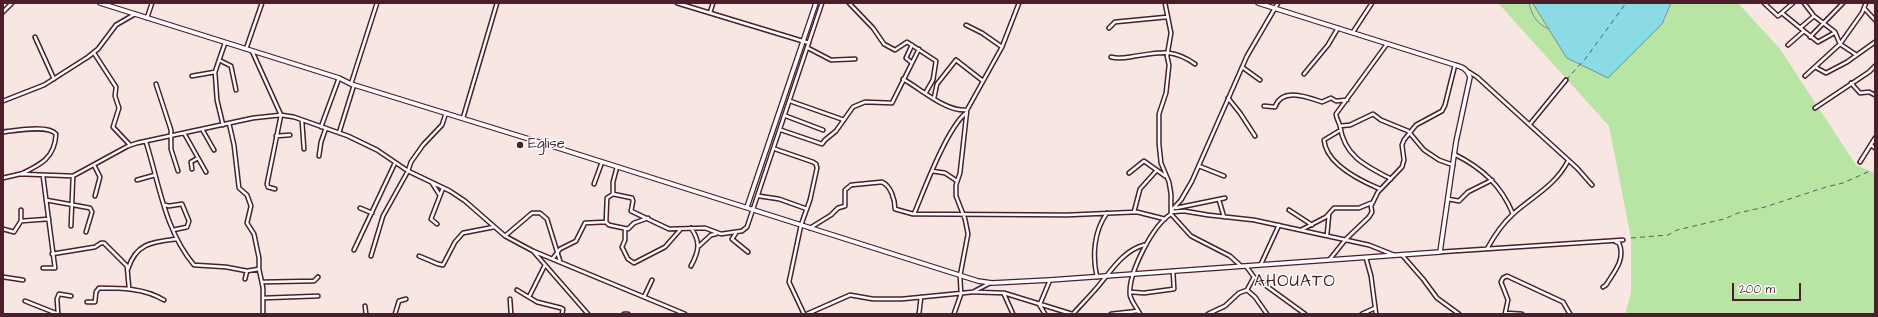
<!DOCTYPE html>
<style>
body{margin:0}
#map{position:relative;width:1878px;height:317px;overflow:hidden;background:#f7e6e2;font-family:"Architects Daughter",sans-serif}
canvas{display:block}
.frame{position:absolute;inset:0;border:4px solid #4a1f2b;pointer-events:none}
.scale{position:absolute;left:1732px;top:283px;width:69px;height:18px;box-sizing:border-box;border:2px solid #4a1f2b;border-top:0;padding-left:5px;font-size:12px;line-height:14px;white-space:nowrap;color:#4a1f2b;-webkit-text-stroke:3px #fff;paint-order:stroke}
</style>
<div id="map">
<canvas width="1878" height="317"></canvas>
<div class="frame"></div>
<div class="scale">200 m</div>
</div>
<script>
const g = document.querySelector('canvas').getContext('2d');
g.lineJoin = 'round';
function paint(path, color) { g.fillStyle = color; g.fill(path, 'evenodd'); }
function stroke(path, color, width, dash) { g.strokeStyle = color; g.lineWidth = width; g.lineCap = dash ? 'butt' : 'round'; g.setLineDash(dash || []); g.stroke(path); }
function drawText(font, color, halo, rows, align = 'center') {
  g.font = font + ' "Architects Daughter",sans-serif'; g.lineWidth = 3; g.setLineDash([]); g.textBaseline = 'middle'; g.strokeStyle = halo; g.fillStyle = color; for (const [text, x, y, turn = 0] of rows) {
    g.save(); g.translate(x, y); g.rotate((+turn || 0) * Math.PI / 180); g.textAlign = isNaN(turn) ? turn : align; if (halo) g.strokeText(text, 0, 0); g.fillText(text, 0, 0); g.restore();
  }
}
const green = new Path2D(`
 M1498,3h35l34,55 95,-34 9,-21h67l42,46 76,116 16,7 3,-1v143h-250l6,-21v-55l-22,-112z`);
const water = new Path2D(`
 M1533,3h138l-9,21 -54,54 -41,-20z`);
const stream = new Path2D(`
 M1529,3c3,13 8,21 20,26`);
const ferry = new Path2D(`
 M1566,80l20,-22 40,-55
 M1631,238l37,-3 9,-5 47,-11 14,-6 27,-6 61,-20 17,-4 27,-12`);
const street = new Path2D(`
 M677,3l132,40
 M849,3l24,25 11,16 11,6 12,-8 29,19 -3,19 -7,12
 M1165,3l6,30 -4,23 2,9 -3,28 -7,21v30l2,19 8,19 2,12v20
 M1764,3l14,13 15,-13
 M1804,3l10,13 21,16 5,12 15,10
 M1864,8l11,12
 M3,12l9,-9
 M710,13l3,-10
 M1782,13l22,18 -16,14
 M147,18l5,-15
 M966,25l16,8 20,14
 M1109,28l6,-6 52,-5
 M1800,28l14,-12
 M1804,31l14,11 16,-9
 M1353,32l19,-29
 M35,37l19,42
 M1810,37l33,-34
 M1387,44l-51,70c0,4 3,8 4,12 4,30 26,40 51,53
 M808,48l23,12 24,-1
 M246,49l16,-46
 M252,51l29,64 -14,69 1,3 7,2
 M94,53l22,34 -1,9 4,12 -6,19 17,18
 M1111,57c7,2 13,1 19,0 28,-4 41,-10 65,7
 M219,60l12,6 5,24
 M911,62l-5,-4 6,-13
 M1242,67l18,13
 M1815,67l11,6 21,-11 28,-20
 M1469,72l8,5 100,91 15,17
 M1304,74l24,-29 10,-17
 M192,76l23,-4
 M1805,76l35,-32 22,-31 4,-10
 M903,79c18,10 43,33 64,31
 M1851,83l9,10 9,-1 6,3
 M156,84l15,46v19l7,22
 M351,84l26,-81
 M934,98l3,-14 19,-24 27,21
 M1228,98l12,15 15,23
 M3,101l41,-16 44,-28 10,-8 18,-24 19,-11
 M790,101l54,19
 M1264,106l11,1c7,-20 32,-10 47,-5l9,-4 5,3 11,-1
 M1815,108l54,-36 6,-6
 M786,116l37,14
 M463,118l34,-115
 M302,121l2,28
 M229,123l5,22 5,43 8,7 4,11 -4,17 7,11 5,24v11l4,19v26
 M1530,124l36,-44
 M223,125l-6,-25 -2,-28 10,-29
 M1340,126l10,-1 23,-11 8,6 27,11 16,19 15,10 14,5
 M321,127l18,-49
 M202,129l12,21
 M781,130l41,14 3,-4 11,-9 17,-24 12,-5 27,1 27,-54
 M1339,131l-15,9c2,24 37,41 56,49
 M3,132c11,-1 45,-8 53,2 -1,24 -16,31 -35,40
 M184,133l22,39
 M339,133l15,-48
 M276,136l14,-1
 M146,142c13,41 19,89 48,123l32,2 21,4 12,-2
 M1871,145l4,3
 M775,149l38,13 3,2 1,4 -7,32 -9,25 -12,57 15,32
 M1454,154c28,14 47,31 59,60
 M319,156l2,-14 5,-14
 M1860,162l15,-24
 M94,165l6,12 -5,19
 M1199,166l25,10
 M192,169l-1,-7 7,-4
 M932,171l13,2 12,8
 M1129,173l15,-12 21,15
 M3,178l17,-4 53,2 55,-30 9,-3 116,-25 28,-3 13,2 54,19 29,14 31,21 42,20 15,10 40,35 28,15 152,63
 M137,180l18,-5
 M432,183l7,11
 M594,184l8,-22
 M613,194v-12l4,-15
 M759,196l20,3 28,10
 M1448,199l11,2 9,-9 24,-12
 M46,200l44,8 2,4 -6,20
 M1219,200l5,17
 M165,205l4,1 13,-2 7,17 -2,6 -14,3
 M360,208l12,5
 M1176,208l49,-10
 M1289,210l23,15
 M1171,211l10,-11 11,-19 55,-125 31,-53
 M1134,212l6,-23 17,-19
 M1171,212l13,-1 24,4 46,5 115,25 25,10
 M914,214c10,-24 33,-86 52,-101
 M21,221l28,-2
 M606,222l1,-24 6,-4 19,4 1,3 -2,10 38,18 36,-1 16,6 21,-3 5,-4 75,-224
 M606,222l3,3 19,4 6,-6 14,-5
 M437,224l-6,-5 12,-31
 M71,226l2,-50
 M691,228c10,14 8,23 0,38
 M810,228l21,-13 7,-7 7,-2v-16l6,-5 31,-3c9,4 13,18 13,27l18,5 154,1 70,-3 28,7
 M3,229l11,3 7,-11v-11
 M625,229v11l-3,7 6,12 6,4 31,-16 15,-17
 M1301,230l25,-13 8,-9h25l12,-5
 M736,233l-4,6 16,13
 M1327,235l2,-21
 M505,236l27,-23h8l7,6 13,42
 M699,246l12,-11 5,-1
 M1487,249c7,-13 15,-25 26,-35 20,-18 42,-28 55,-53
 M354,250l41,-87
 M533,251l55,63
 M1440,252l183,-12
 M52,254l43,-7 6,-4h3l23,23 2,22
 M1402,255l21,24 14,19 22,16
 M371,256l12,-40 25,-45 3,-9 12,-17 19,-20 4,-12
 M419,256l19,8 5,1 12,-23 8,-9 31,-6
 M553,258l7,-9 16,-8 9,-18 21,-1
 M1366,258l5,18 5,38
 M1330,259l16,-20 23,-22 3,-5 -1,-6 7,-14 24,-25 2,-7 -2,-15 2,-5 12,-15 26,-14 3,-6 10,-40
 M1261,264l18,-39
 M1246,266l8,11 51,37
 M43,268h12l-12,-92
 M128,269c8,-26 24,-27 49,-30
 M3,277l20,3
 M1097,277c-5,-22 -3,-46 10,-64
 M245,279l2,-8
 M263,282l51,-1 4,-4
 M1603,287l3,-2c8,-13 20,-26 13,-42l-3,-1
 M517,290l20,12 24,6 2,1 -1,5
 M1247,290l8,7 12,17
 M974,292l30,1 68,21
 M1130,292l14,1 30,-4 -1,-18
 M1004,294l9,20
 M529,297l16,-32
 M644,297l8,-17
 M264,298l54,-2
 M510,299l1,15
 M25,301l33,13
 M87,302h8l1,-10 3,-4c22,0 45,0 65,12
 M1039,304l6,10
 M1040,304l10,-24
 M365,306l1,8
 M1506,313l16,1
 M58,314l-1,-15 2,-5 12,2
 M395,314l4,-13 7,-2
 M624,314h4
 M807,314l43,-19 23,4h29l71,-7 17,-9
 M919,314l2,-17
 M954,314l7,-20 -1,-18 8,-42 -3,-15 -9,-23v-11l4,-12 7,-63 35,-63 17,-44
 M1073,314c7,-8 14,-15 21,-23 15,-16 27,-40 50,-46
 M1111,314l27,-3
 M1140,314c-3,-6 -9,-13 -10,-19 -2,-22 23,-70 41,-81l20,22 39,20 11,10
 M1208,314l17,-8 14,-13 8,-3 7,-13
 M1362,314l13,-6
 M1505,314l3,-14 -7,-18 2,-4 4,-2 56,26 7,12`);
const secondary = new Path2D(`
 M100,3l239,75 12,6 204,63 423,134 14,2 58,-3 390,-28 16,-110 14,-65c-3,-8 -7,-10 -15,-12l-197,-62
 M747,207l69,-204`);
const markers = [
 [520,145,4,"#4a1f2b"]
];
const poiNames = [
 ["Eglise",528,145]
];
const quarterNames = [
 ["AHOUATO",1295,282]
];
paint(green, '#b8e5a3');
paint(water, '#8bdbe7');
stroke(water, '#71909c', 1);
stroke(stream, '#71909c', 1);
stroke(ferry, '#5e5763', 1, [5, 4]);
stroke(street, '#4a1f2b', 5.5);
stroke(secondary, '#4a1f2b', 6);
stroke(street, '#fff', 2.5);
stroke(secondary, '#fff', 3.5);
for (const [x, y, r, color] of markers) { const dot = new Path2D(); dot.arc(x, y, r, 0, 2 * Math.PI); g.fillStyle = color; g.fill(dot); stroke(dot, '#fff', 1.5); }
drawText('15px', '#4a1f2b', '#fff', poiNames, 'left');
g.letterSpacing = '1px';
drawText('17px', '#4a1f2b', '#fff', quarterNames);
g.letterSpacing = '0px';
</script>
